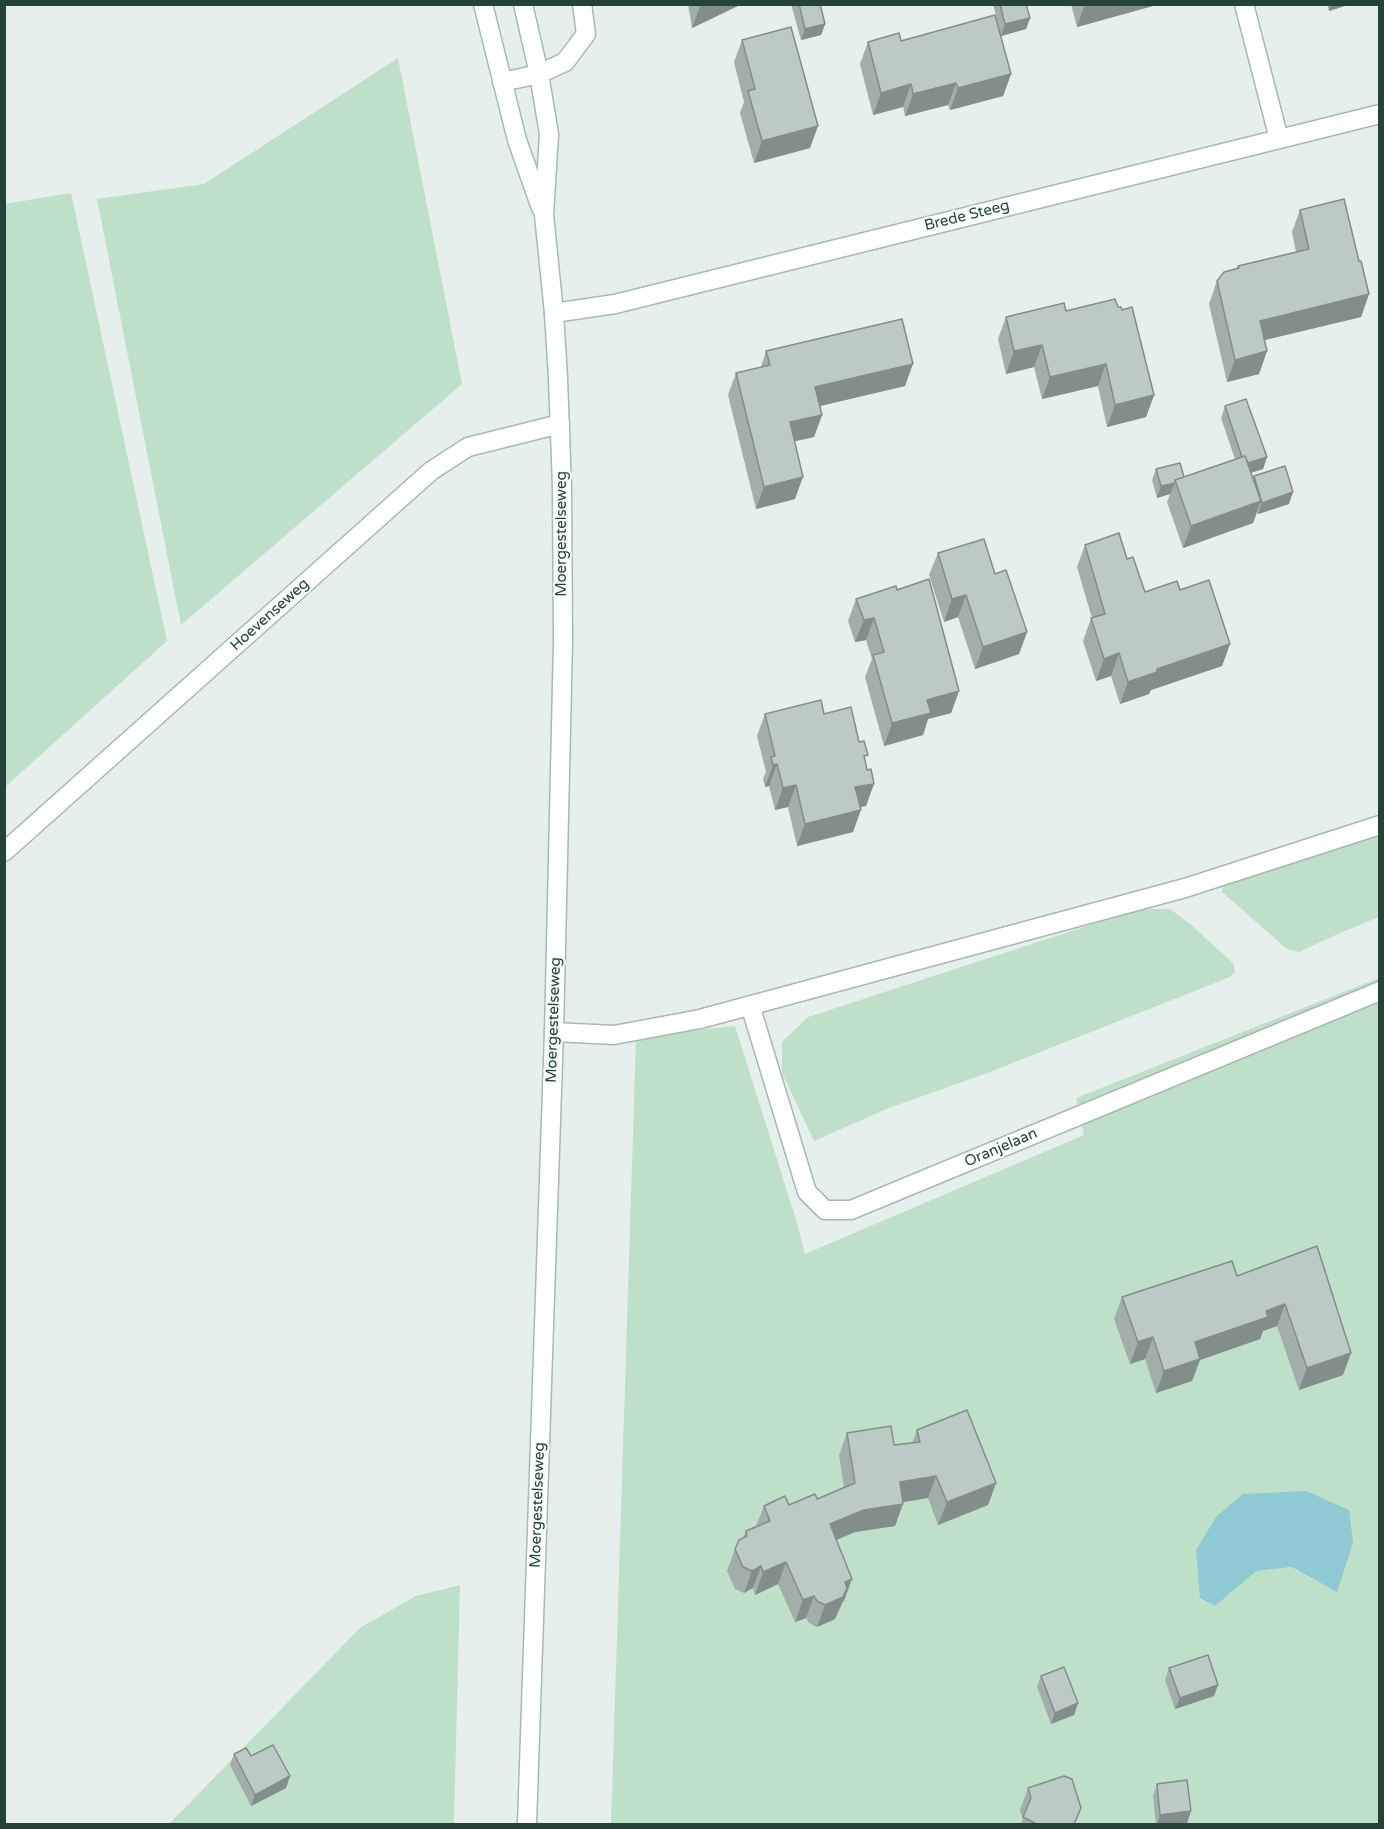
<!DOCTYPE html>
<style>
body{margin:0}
#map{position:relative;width:1384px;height:1829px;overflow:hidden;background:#e6efeb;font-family:"Varela Round",sans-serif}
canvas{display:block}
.frame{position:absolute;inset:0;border:6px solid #24423a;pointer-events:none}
</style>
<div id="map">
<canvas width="1384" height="1829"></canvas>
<div class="frame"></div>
</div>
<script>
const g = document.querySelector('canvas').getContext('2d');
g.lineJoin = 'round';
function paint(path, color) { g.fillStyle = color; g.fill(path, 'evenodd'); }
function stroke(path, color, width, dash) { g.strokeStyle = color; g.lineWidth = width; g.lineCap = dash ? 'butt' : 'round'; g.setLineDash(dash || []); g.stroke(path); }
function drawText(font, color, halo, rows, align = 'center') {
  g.font = font + ' "Varela Round",sans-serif'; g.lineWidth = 4.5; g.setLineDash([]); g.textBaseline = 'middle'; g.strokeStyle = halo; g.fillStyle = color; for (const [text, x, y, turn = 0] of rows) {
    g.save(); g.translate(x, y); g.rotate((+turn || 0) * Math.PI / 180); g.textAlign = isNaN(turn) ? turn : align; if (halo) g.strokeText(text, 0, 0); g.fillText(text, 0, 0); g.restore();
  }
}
const green = new Path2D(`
 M398,58l64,326 -281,241 -84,-426 107,-15z
 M71,193l96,448 -162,146v-583z
 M1379,834v83l-39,16 -41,19 -12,-3 -65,-57 1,-6z
 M1139,909h31l19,14 44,40 2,9 -5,5 -240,95 -101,36 -75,33 -32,-68v-31l26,-25z
 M1379,978v846h-768l25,-785 41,-7 58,-6 62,197 8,31 279,-119 -8,-37zM1353,1543l-61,24 -36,4z
 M460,1585l-6,239h-285l192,-197 55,-31z`);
const water = new Path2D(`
 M1306,1491l43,19 4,33 -16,49 -45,-25 -36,4 -41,35 -15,-8 -4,-48 20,-33 27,-23z`);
const minor = new Path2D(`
 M1244,4l35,135
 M502,82l37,-8 26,-12 21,-28 -4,-30
 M554,313l61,-9 765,-190
 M4,852l427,-381 37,-24 92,-23
 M750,1005l57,187 18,18h26l529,-219
 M554,1032l60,3 86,-16 485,-131 195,-63`);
const secondary = new Path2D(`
 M483,4l34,136 24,68
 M523,4l16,70 10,60 -5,81 10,98 4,65 4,109 1,154 -9,391 -27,792`);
const wall = new Path2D(`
 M688,4h54l-50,24z
 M791,4h29l5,20 -4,11 -20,5z
 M993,4h33l4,14 -4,11 -25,7z
 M1071,4h89l-83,23z
 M1327,4h24l-22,7z
 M742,40l68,108 -56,15 -14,-50 4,-11 -10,-40z
 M901,41l110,33 -8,22 -53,14 -2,-5 -43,11 -2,-9 -30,8 -13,-51 8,-22z
 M1300,210l59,51 10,33 -8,23 -96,23 2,11 -8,23 -32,8 -18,-78 8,-23 20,-13 1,-2 58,-14 -4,-20z
 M1118,307l36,88 -8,22 -39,10 -9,-41 -56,13 -8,-32 -28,7 -8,-35 8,-22z
 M766,351l139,35 -85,20 2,9 -8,22 -19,4v58l-39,10 -28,-114 8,-22 25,-6z
 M1225,406l42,51 -4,12 -12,3 2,6 1,-2 35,28 -31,10 -1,-2 -4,11 -70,25 -16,-46 3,-8 -13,4 -5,-18 4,-11 28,8 51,-18 -14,-41z
 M1085,545l42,14 18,33 35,-2 50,54 -8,22 -71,24 -2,4 -29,10 -9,-28 -15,5 -13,-40 8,-23h1l-15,-51z
 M938,553l57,21 32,58 -8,22 -44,15 -17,-52 -14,5 -15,-47z
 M897,590l62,101 -8,22 -23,6 -5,16 -39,11 -19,-69 7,-18 -6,-19 -11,2 -7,-21 8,-22z
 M765,714h59l35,28 6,21 1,43 -6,1 -7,25 -56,14 -9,-39 -13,3 -6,-24 -4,1 -2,-8 3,-7 -9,-36z
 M1317,1246l26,129 -44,15 -22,-64 -14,5 -3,8 -60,21 -8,21 -36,12 -11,-34 -15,5 -16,-45 8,-22 115,-21z
 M917,1430l79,53 -8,22 -50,20 -10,-27 -25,4 -8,24 -40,6 -19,8 8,61h-1l-8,18 -18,8 -8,-4 -3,-5 -11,4 -17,-38 -23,11 -2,-7 -9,5 -9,-4 -8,-18 8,-22 8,-11 3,-7 10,-5 8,-20 25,-1 28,-6 27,-11 -5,-33 8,-22 47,12 18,-2z
 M1169,1668l45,28 -39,13 -10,-29z
 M1041,1676l37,27 -4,12 -23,9 -14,-37z
 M234,1754l17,2 35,32 -35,18 -21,-41z
 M1157,1784l34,27 -4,12 -17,1h-14l-3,-29z
 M1028,1788l47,36h-54l2,-5 -3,-9z`);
const shadedWall = new Path2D(`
 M703,4h39l-50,24 8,-22z
 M1085,4h75l-83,23z
 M1331,4h20l-22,7z
 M1030,18l-4,11 -25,7 4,-12z
 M825,24l-4,11 -20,5 4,-11z
 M1011,74l-8,22 -53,14 8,-22z
 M956,83l-8,22 -43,11 8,-22z
 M911,84l-8,23 -30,8 8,-22z
 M818,126l-8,22 -56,15 8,-22z
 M1369,294l-8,23 -109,26 8,-22z
 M1042,345l-8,22 -28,7 8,-23z
 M1267,351l-8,23 -32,8 8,-22z
 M913,364l-8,22 -98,23 8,-22z
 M1106,364l-8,22 -56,13 8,-22z
 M1154,395l-8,22 -39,10 8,-22z
 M822,415l-8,22 -32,7 8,-22z
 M1267,457l-4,12 -22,7 4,-12z
 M803,477l-8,22 -39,10 8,-22z
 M1175,483l-5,11 -13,4 4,-12z
 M1293,492l-4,12 -31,10 4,-11z
 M1261,501l-8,22 -70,25 8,-22z
 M966,595l-8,22 -14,5 8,-23z
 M874,618l-8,22 -11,2 9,-22z
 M1027,632l-8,22 -44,15 8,-22z
 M1230,644l-8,22 -71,24 -2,4 -29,10 8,-22 29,-13z
 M1119,653l-8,23 -15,5 8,-22z
 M959,691l-8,22 -23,6 -5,16 -39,11 8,-23 35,-23z
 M777,764l-8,22 -4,1 8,-22z
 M874,784l-8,22 -19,3 8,-22z
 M796,785l-8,22 -13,3 8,-22z
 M861,810l-8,22 -56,14 8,-22z
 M1285,1304l-8,22 -14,5 -3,8 -60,21 -8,21 -36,12 8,-22 31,-29 71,-31z
 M1153,1337l-8,22 -15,5 8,-22z
 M1351,1353l-8,22 -44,15 8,-22z
 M936,1476l-8,22 -36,6 8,-22z
 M996,1483l-8,22 -50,20 9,-23z
 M903,1504l-8,22 -40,6 -33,14 8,-22 34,-14z
 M786,1562l-8,22 -23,11 8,-23z
 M761,1566l-8,22 -9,5 8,-22z
 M852,1579l-8,22h-1l-8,18 -18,8 8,-22 20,-23z
 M814,1596l-8,22 -11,4 8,-22z
 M1218,1685l-4,11 -39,13 5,-11z
 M1078,1703l-4,12 -23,9 4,-11z
 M290,1776l-4,12 -35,18 4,-11z
 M1191,1811l-4,12 -30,1 3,-9z`);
const building = new Path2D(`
 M799,4h21l5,20 -20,5z
 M1000,4h26l4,14 -25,6z
 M995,15l16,59 -53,14 -2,-5 -43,11 -2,-10 -30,9 -13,-51 31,-9 2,8z
 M791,27l27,99 -56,15 -14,-50 7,-2 -13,-49z
 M1344,199l15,62h2l8,33 -109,27 7,30 -32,9 -18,-79 7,-9 15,-4 -1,-2 71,-17 -9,-39z
 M1115,299l3,8h3l1,3 10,-3 22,88 -39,10 -9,-41 -56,13 -8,-32 -28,6 -8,-34 58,-14 2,8z
 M902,319l11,45 -98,23 7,28 -32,7 13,55 -39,10 -28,-114 34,-8 -4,-14z
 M1246,399l21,58 -19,6 -3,-7 -3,1 -17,-51z
 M1245,456l16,45 -70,25 -16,-46z
 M1180,463l4,14 -9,3v3l-14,3 -5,-17z
 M1285,466l8,26 -31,11 -8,-27z
 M1119,533l8,26 6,-2 12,35 32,-11 3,9 29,-10 21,64 -73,25v3l-29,10 -9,-29 -15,6 -13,-41 14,-4 -20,-69z
 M984,539l11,35 11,-4 21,62 -44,15 -17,-52 -14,4 -14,-46z
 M929,579l30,112 -32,9 4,13 -39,10 -19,-68 11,-3 -10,-34 -10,2 -8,-21 40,-13 1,4z
 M821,700l3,14 27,-7 8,35 5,-1 4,14 -4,1 3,14 4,-1 3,15 -19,3 6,23 -56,14 -9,-39 -13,3 -6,-24 -4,1 -2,-8 4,-1 -10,-42z
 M1317,1246l34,107 -44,15 -22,-64 -19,7 2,6 -73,25 5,17 -36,12 -11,-34 -15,5 -16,-45 110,-36 5,15z
 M967,1410l29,73 -49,19 -11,-26 -36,6 3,22 -39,6 -34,14 22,55 -7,3 2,6 -4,9 -18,8 -8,-4 -3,-5 -11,4 -17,-38 -23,10 -2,-6 -9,5 -9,-4 -8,-18 4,-9 8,-4 -1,-5 24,-10 -6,-15 21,-10 4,9 26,-11 2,5 38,-16 -8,-50 44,-7 3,19 26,-3 -3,-12z
 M1208,1655l10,30 -38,13 -11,-30z
 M1064,1667l14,36 -23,10 -14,-37z
 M273,1745l17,31 -35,19 -21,-41 12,-6 5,8z
 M1064,1776l8,3 9,29 -7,16h-37l-14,-7 8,-19 -3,-10z
 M1187,1780l4,31 -31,4 -3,-31z`);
const streetNames = [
 ["Brede Steeg",967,216,-14],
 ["Moergestelseweg",562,534,-90],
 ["Hoevenseweg",270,615,-42],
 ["Moergestelseweg",554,1020,-88],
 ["Oranjelaan",1001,1148,-23],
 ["Moergestelseweg",538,1505,-88]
];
paint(green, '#bfe0c8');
paint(water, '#8ec9d4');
stroke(minor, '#a8b8b2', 21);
stroke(secondary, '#a4bbb3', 21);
stroke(minor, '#fff', 18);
stroke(secondary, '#fff', 18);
paint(wall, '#a1aea9');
paint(shadedWall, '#838d89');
paint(building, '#bbcac4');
stroke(building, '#838d89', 1.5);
drawText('15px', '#24423a', '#f7fbf9', streetNames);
</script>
